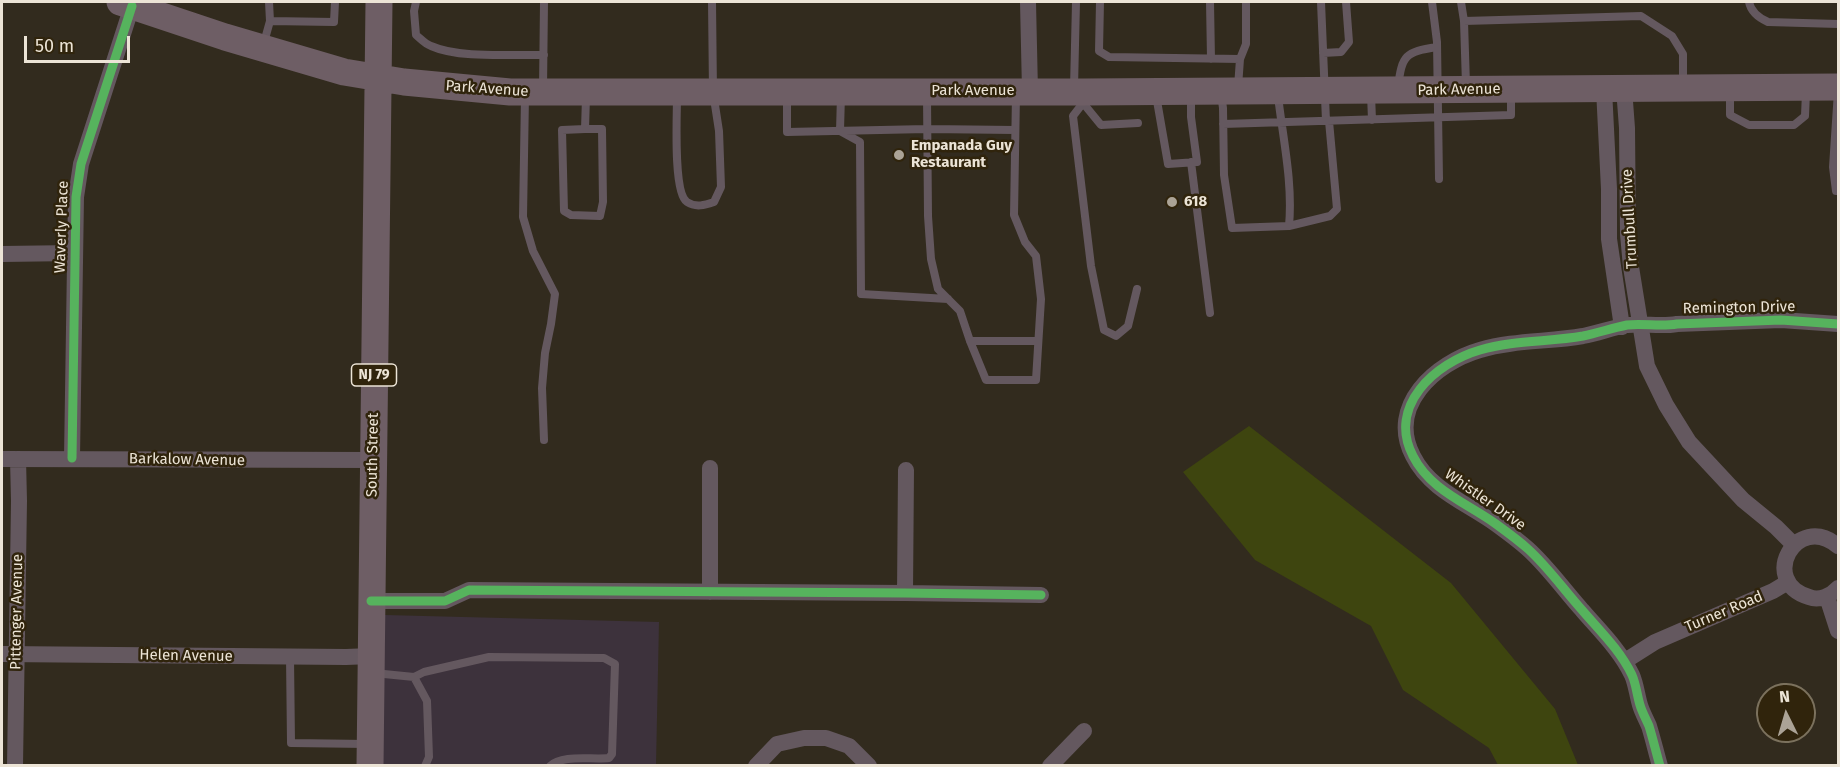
<!DOCTYPE html>
<style>
body{margin:0}
#map{position:relative;width:1840px;height:767px;overflow:hidden;background:#322b1e;font-family:"Fira Sans",sans-serif}
canvas{display:block}
.frame{position:absolute;inset:0;border:3px solid #ece4d6;pointer-events:none}
.north{position:absolute;left:1756px;top:683px;width:60px;height:60px;box-sizing:border-box;background:#30240c;border:2px solid #7b715d;border-radius:50%;rotate:355deg;font-size:16px;font-weight:700;line-height:24px;text-align:center;color:#ece4d6}
.north::after{content:'';display:block;margin:auto;width:21px;height:27px;background:#aba396;clip-path:polygon(50% 0,100% 100%,50% 72%,0 100%)}
.scale{position:absolute;left:24px;top:36px;width:106px;height:27px;box-sizing:border-box;border:3px solid #ece4d6;border-top:0;padding-left:8px;font-size:18px;line-height:21px;white-space:nowrap;color:#ece4d6;-webkit-text-stroke:4px #30240c;paint-order:stroke}
</style>
<div id="map">
<canvas width="1840" height="767"></canvas>
<div class="frame"></div>
<div class="north">N</div>
<div class="scale">50 m</div>
</div>
<script>
const g = document.querySelector('canvas').getContext('2d');
g.lineJoin = 'round';
function paint(path, color) { g.fillStyle = color; g.fill(path, 'evenodd'); }
function stroke(path, color, width, dash) { g.strokeStyle = color; g.lineWidth = width; g.lineCap = dash ? 'butt' : 'round'; g.setLineDash(dash || []); g.stroke(path); }
function drawText(font, color, halo, rows, align = 'center') {
  g.font = font + ' "Fira Sans",sans-serif'; g.lineWidth = 5; g.setLineDash([]); g.textBaseline = 'middle'; g.strokeStyle = halo; g.fillStyle = color; for (const [text, x, y, turn = 0] of rows) {
    g.save(); g.translate(x, y); g.rotate((+turn || 0) * Math.PI / 180); g.textAlign = isNaN(turn) ? turn : align; if (halo) g.strokeText(text, 0, 0); g.fillText(text, 0, 0); g.restore();
  }
}
const commercial = new Path2D(`
 M385,615l274,7 -3,143 -275,1z`);
const green = new Path2D(`
 M1249,426l202,157 104,126 23,56h-80l-9,-17 -86,-58 -32,-64 -116,-66 -72,-88z`);
const service = new Path2D(`
 M416,2l-2,9 2,24c5,4 9,9 15,11 29,13 81,8 113,9
 M1100,2l-1,49 10,6 131,2
 M1210,2l1,57
 M1321,2l5,119
 M1432,2l5,40 2,137
 M1461,2l3,19 2,64
 M1749,2c2,10 10,16 19,20l70,2
 M270,21l64,1 1,-20
 M1464,21l177,-5 31,20 11,18v32
 M263,46l7,-25 -1,-19
 M1323,53l18,-1 8,-10 -3,-40
 M1238,87l2,-28 6,-15v-42
 M1398,87c4,-32 7,-35 39,-40
 M1074,88l2,-86
 M543,89l1,-87
 M1730,91v24l19,10h45l11,-9 1,-24
 M1838,91l-5,76 3,24h2
 M787,94v38l140,-3 88,1
 M1221,94l2,14 1,67 8,53 57,-2c4,-43 -6,-87 -11,-130
 M1371,94l1,26
 M841,95l-1,36 20,11 1,152 87,5
 M1084,95l-1,8 -10,13 18,150 13,64 12,6 12,-10 9,-37
 M1156,95l12,69 29,-2 -6,-45v-23
 M525,96l-2,121 10,34 22,43 -4,30 -6,29 -3,35 2,52
 M927,96l1,120 3,43 7,30 22,22 10,30 16,39h50l5,-81 -5,-43 -11,-14 -11,-27 2,-121
 M677,97c0,18 -4,96 10,105 9,6 18,3 27,0l7,-15 -2,-56 -6,-39 -1,-90
 M1083,103l18,22 37,-2
 M1223,124l288,-9v-23
 M585,129h17l1,73 -3,14 -29,-1 -7,-4 -2,-81z
 M585,129l1,-32
 M1191,162l19,151
 M1289,226l41,-10 7,-7 -8,-88
 M970,341h68
 M290,657l1,86 76,1
 M374,673l40,4 13,24 2,56 -4,9
 M414,677l10,-5 65,-15 115,1 11,6 -3,90 -3,4c-17,2 -47,-4 -59,8`);
const minor = new Path2D(`
 M1028,2l2,89
 M1624,88l3,40 1,106 3,33 16,99 19,39 23,37 54,58 33,27 18,18
 M1604,89l5,100v50l13,88
 M2,254l73,-1
 M72,458l4,-261 5,-33 51,-158
 M2,459l371,1
 M710,468v124
 M1838,546c-42,-35 -80,36 -29,51 10,4 22,-1 29,-9
 M905,593l1,-123
 M1827,597l11,34
 M371,601h74l24,-11 436,3 136,2
 M2,654l344,3 25,-1
 M1625,661l30,-19 118,-51 15,-9
 M15,766l4,-265 -1,-42
 M756,766l21,-22 27,-6h22l23,8 20,20
 M1050,766l34,-35
 M1660,766c-4,-14 -7,-27 -11,-40 -3,-7 -7,-14 -9,-21 -3,-10 -4,-21 -8,-30 -12,-25 -32,-44 -50,-65 -18,-20 -34,-43 -54,-61 -10,-9 -21,-17 -32,-25 -29,-21 -66,-34 -83,-68 -26,-50 22,-93 67,-106 33,-10 69,-8 103,-14 15,-3 29,-8 44,-11 17,-2 33,2 50,-1l104,-4 57,4`);
const primary = new Path2D(`
 M120,2l105,35 119,35 60,10 106,10h574l754,-5
 M370,766l9,-764`);
const cycleway = new Path2D(`
 M72,458l4,-261 5,-33 51,-158
 M371,601h74l24,-11 436,3 136,2
 M1660,766c-4,-14 -7,-27 -11,-40 -3,-7 -7,-14 -9,-21 -3,-10 -4,-21 -8,-30 -12,-25 -32,-44 -50,-65 -18,-20 -34,-43 -54,-61 -10,-9 -21,-17 -32,-25 -29,-21 -66,-34 -83,-68 -26,-50 22,-93 67,-106 33,-10 69,-8 103,-14 15,-3 29,-8 44,-11 17,-2 33,2 50,-1l104,-4 57,4`);
const markers = [
 [899,155,6,"#aba396"],
 [1172,202,6,"#aba396"]
];
const shields = [
 [374,375,45]
];
const shieldNames = [
 ["NJ 79",374,375]
];
const streetNames = [
 ["Park Avenue",487,89,4],
 ["Park Avenue",1459,90,-1],
 ["Park Avenue",973,91],
 ["Trumbull Drive",1630,219,-93],
 ["Waverly Place",62,227,-88],
 ["Remington Drive",1739,308,-1],
 ["South Street",373,455,-89],
 ["Barkalow Avenue",187,460,1],
 ["Whistler Drive",1485,500,35],
 ["Pittenger Avenue",17,612,-89],
 ["Turner Road",1724,612,-23],
 ["Helen Avenue",186,656,1]
];
const poiNames = [
 ["Empanada Guy",911,146],
 ["Restaurant",911,163],
 ["618",1184,202]
];
paint(commercial, '#3d323c');
paint(green, '#3e450f');
stroke(service, '#64585f', 8);
stroke(minor, '#64585f', 16);
stroke(primary, '#6e5e65', 27);
stroke(cycleway, '#56b35d', 9);
for (const [x, y, r, color] of markers) { const dot = new Path2D(); dot.arc(x, y, r, 0, 2 * Math.PI); g.fillStyle = color; g.fill(dot); stroke(dot, '#30240c', 2); }
for (const [x, y, w] of shields) { const box = new Path2D(); box.roundRect(x - w / 2, y - 11, w, 22, 4.5); g.fillStyle = '#30240c'; g.fill(box); stroke(box, '#ece4d6', 1.5); }
drawText('bold 14px', '#ece4d6', null, shieldNames);
drawText('15px', '#ece4d6', '#30240c', streetNames);
drawText('bold 15px', '#ece4d6', '#30240c', poiNames, 'left');
</script>
